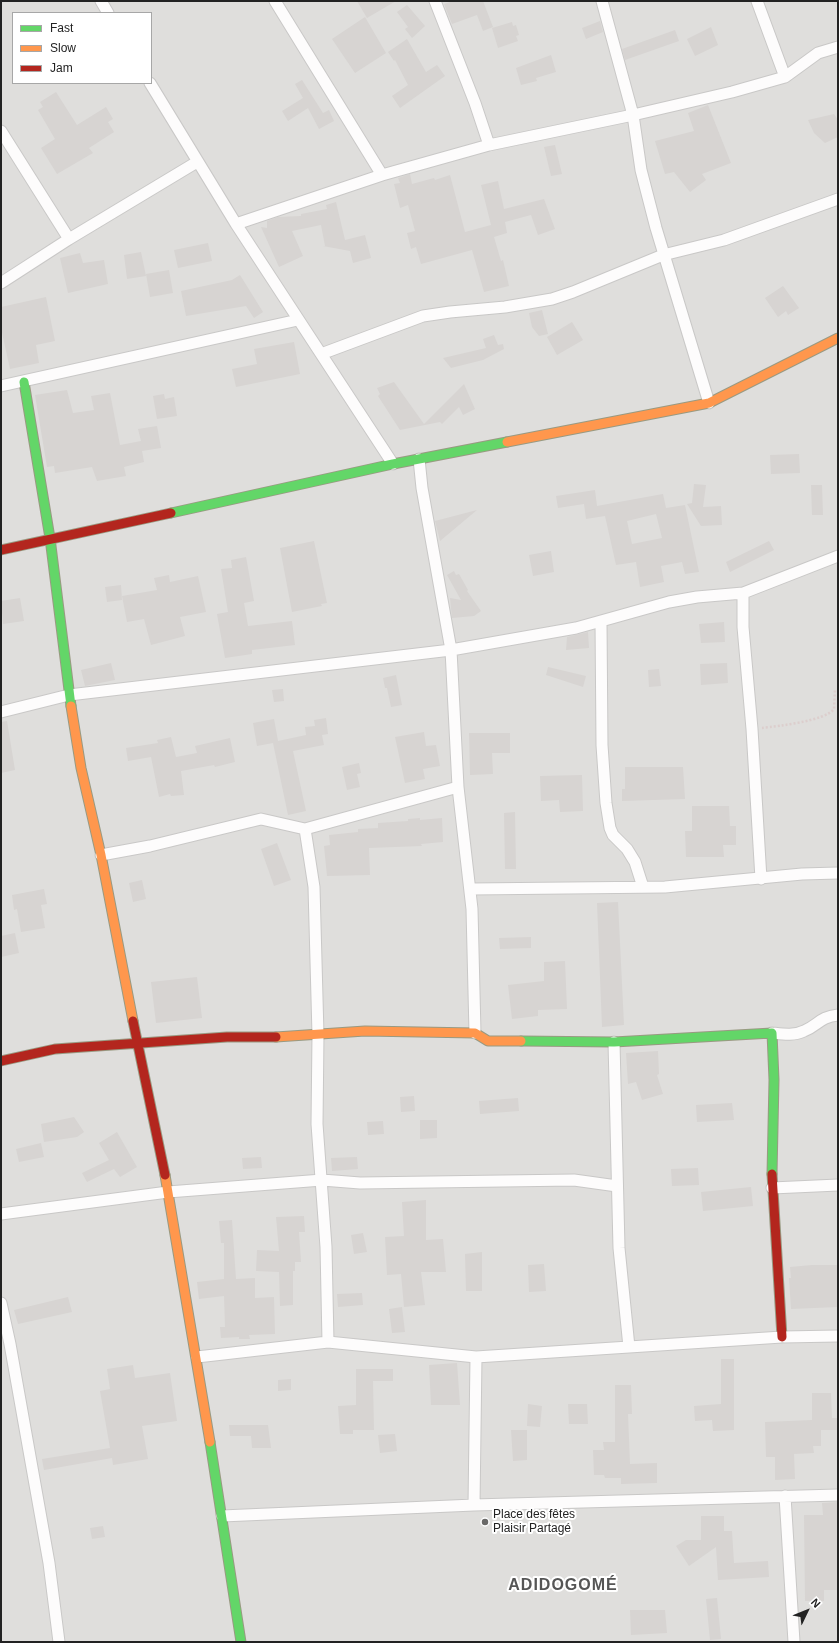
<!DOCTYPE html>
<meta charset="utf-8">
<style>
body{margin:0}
#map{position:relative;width:839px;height:1643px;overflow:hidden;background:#f0eeeb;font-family:Helvetica,sans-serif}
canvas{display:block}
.frame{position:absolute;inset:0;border:2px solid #222;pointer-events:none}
.legend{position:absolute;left:12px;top:12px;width:140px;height:72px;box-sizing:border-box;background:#fff;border:1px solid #a7a7a7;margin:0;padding:5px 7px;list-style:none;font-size:12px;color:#222}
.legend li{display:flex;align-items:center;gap:8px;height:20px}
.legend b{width:20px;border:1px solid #a7a7a7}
.north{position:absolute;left:787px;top:1591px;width:40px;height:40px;-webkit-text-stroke:3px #fff;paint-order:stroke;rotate:47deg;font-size:11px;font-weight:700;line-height:16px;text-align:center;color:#222}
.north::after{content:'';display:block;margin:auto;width:14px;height:18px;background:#222;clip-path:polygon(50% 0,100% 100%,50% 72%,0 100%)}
</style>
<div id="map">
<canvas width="839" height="1643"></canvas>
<div class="frame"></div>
<ul class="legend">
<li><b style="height:5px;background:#63d668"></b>Fast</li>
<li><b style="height:5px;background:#ff974d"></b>Slow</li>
<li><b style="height:5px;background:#b3261e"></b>Jam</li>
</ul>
<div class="north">N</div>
</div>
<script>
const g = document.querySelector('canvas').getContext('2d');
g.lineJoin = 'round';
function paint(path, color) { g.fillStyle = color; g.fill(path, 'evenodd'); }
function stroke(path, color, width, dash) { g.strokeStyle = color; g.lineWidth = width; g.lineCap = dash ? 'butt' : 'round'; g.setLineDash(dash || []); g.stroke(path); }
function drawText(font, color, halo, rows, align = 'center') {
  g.font = font + ' Helvetica,sans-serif'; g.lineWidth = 4; g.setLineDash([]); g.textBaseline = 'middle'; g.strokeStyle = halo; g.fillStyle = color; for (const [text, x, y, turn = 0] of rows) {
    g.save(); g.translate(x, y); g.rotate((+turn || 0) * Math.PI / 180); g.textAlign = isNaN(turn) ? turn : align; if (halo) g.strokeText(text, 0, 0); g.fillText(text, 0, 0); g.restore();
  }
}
const residential = new Path2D(`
 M1,1h837v1641h-837zM13,13h138v70h-138z`);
const building = new Path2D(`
 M357,1h39l-29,17z
 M453,1h30l10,26 -10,4 -6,-16 -25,9 -8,-20z
 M407,5l18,21 -13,12 -7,-9 3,-2 -11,-15z
 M365,17l21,36 -31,20 -23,-34z
 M600,21l3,11 -17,7 -4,-11z
 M512,22l1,4 3,-1 3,10 -3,1 2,5 -20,7 -6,-20z
 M711,27l7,18 -23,11 -8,-17z
 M675,30l4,11 -54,19 -3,-11z
 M407,39l19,33 11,-7 8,11 -45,32 -8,-12 16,-11 -13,-25 -1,1 -6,-9z
 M551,55l5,17 -20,6 1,3 -16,4 -5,-17z
 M302,80l21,33 6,-3 5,11 -15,8 -11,-21 -20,13 -6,-10 21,-13 -8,-14z
 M56,92l21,33 29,-18 7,12 -5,3 6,10 -25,16 4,5 -36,21 -16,-26 14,-9 -17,-29 5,-3 -3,-5z
 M708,105l23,58 -29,11 4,6 -16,12 -16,-20 -9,2 -10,-33 39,-10 -6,-18z
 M834,114l4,6v17l-13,6 -11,-10 -6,-13z
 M555,145l7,29 -11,2 -7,-29z
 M410,174l2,10 22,-6 1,2 15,-5 15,57 26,-7 -10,-40 17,-4 6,28 40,-10 11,30 -17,6 -7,-20 -26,7 2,11 -13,4 7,24 2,-1 6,26 -25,6 -12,-42 -51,14 -5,-17 -5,2 -4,-16 8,-2 -7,-26 -8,3 -6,-24 6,-1 -2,-5z
 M336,202l9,38 20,-5 6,23 -18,5 -3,-12 -27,-5h2l-4,-21 -29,6 11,25 -24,11 -18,-40 6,1v-7l11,-4 23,-1v-2l26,-5 -1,-4z
 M208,243l4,18 -34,7 -4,-18z
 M141,252l5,24 -19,3 -3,-24z
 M80,253l3,10 21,-3 4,24 -40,9 -8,-35z
 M169,270l4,23 -23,4 -4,-23z
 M240,275l23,37 -9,6 -8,-12 -60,10 -5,-25 51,-11z
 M783,286l16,22 -11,7 -2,-4 -8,6 -13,-19z
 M46,297l9,44 -19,4 3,18 -29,6 -9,-41v-21z
 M542,310l6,24 -9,2 -7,-9 -3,-14z
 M572,322l11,18 -26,15 -10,-18z
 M494,335l4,10 5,-1 1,5 -21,11 -32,8 -8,-10 43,-10 -3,-9z
 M294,342l6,32 -64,13 -4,-18 25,-5 -3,-15z
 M394,382l30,42 40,-40 11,25 -12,6 -4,-8 -17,17 -2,-2 -40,8 -22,-34 2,-2 -3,-6z
 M67,390l6,23 21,-3 -3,-14 19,-3 10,52 21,-4 -3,-12 19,-3 4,22 -19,3 2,11 -20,5 2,9 -29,5 -5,-14 -37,6 -1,-7 -7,1 -12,-72z
 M164,394l1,5 9,-2 3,19 -20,3 -4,-23z
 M799,454l1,19 -29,1 -1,-19z
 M694,484l12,1 -3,22 18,-1 1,19 -21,1 -14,-22 5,-1z
 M811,485h11l1,30h-11z
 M595,490l2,16 66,-12 3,14 19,-3 14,67 -14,2 -3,-12 -21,4 3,16 -24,5 -4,-25 -20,3 -11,-49 -19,3 -2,-15 -26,4 -2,-12zM656,514l6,24 -30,6 -5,-23z
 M477,510l-37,31 -5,-20z
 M314,541l13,62 -6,1 1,2 -30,6 -12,-64z
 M769,541l5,9 -44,22 -4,-10z
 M551,551l3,21 -21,4 -4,-21z
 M246,557l8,44 -10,2 4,23 44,-5 3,24 -43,5v4l-27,4 -8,-44 11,-2 -7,-43 11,-1 -1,-8z
 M454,571l2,4 3,-1 9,16 -1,1 14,20 -7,5 -22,2 -2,-20 11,2 -14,-25z
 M169,575l1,7 28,-6 8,36 -26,5 5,19 -34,9 -7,-26 -17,3 -5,-26 35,-6 -3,-12z
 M121,585l1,15 -15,2 -2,-15z
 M20,598l4,23 -21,3 -2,-23z
 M724,622l1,20 -24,1 -2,-19z
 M588,632l1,16 -23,2 1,-13z
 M111,663l4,17 -30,6 -4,-16z
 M727,663l1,20 -27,2 -1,-21z
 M548,667l38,9 -3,11 -37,-12z
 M659,669l2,17 -12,1 -1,-17z
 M396,675l6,30 -11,2 -4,-19h-2l-2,-10z
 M283,689l1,12 -10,1 -2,-12z
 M326,718l2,16 -6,1 2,10 -31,6 13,60 -18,4 -15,-72 -16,3 -4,-23 21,-4 4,22 28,-6 -1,-8 10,-1 -1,-6z
 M7,721l8,49 -14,3v-51z
 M424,732l2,14 10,-1 4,21 -17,3 2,10 -20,4 -10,-46z
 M469,733h41v20h-18l1,21 -23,1z
 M171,737l5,20 21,-4 -2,-7 35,-8 5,24 -20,5 -1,-2 -33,6 3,24 -13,1 -1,-2 -11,3 -8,-40 -23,4 -2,-13 32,-5 -1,-3z
 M359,763l2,10 -4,1 3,13 -13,3 -5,-23z
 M625,767h58l2,32 -63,2v-12h3z
 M582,775l1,36 -23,1 -1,-12 -18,1 -1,-25z
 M692,806h37l1,20h6v19h-13l1,12h-38l-1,-26h7z
 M515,812l1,57h-11l-1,-56z
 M420,818v2l22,-2 1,24 -22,2 1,2 -53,2 1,27 -43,1 -3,-30 6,-1 -1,-10 29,-3v-3l20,-1v-5l30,-2v-2z
 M277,843l14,37 -17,6 -13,-37z
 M142,880l4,19 -13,3 -4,-19z
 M44,889l3,15 -6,1 4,23 -24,4 -4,-23 -3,1 -2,-15z
 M618,902l6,123 -22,2 -5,-124z
 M15,933l4,20 -18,4v-21z
 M531,937v11l-31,1 -1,-11z
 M565,961l2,48 -29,1v6l-26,3 -4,-34 36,-4v-19z
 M197,977l5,41 -46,5 -5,-41z
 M658,1051l1,23 -2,1 6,19 -21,6 -6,-18 -8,2 -2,-31z
 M414,1096l1,15 -14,1 -1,-15z
 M518,1098l1,13 -39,3 -1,-13z
 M732,1103l2,17 -37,2 -1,-17z
 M74,1117l10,15 -7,5 -33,5 -3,-18z
 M420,1120h17v18l-17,1z
 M383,1121l1,13 -16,1 -1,-13z
 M117,1132l20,35 -17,10 -6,-8 -27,13 -5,-9 27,-13 -10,-17z
 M41,1143l3,14 -25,5 -3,-13z
 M261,1157l1,11 -19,1 -1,-11z
 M357,1157l1,12 -26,2 -1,-13z
 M698,1168l1,17 -27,1 -1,-17z
 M751,1187l2,19 -50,5 -2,-19z
 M426,1200v40l17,-1 3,33h-25l4,33 -21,2 -3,-33 -14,1 -2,-38 19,-1 -2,-34z
 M304,1216l1,16h-6l2,30h-6v9h-2v34l-13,1 -1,-34 -23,-1 1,-21 22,1 -3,-34z
 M232,1220l4,59 19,-1v20l19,-1 1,37 -26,1 1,4h-11v-2l-18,1 -1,-11h5l-1,-31 -25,3 -2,-17 27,-3v-36h-3l-2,-22z
 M363,1233l4,19 -13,2 -3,-19z
 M482,1252v39h-16l-1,-37z
 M544,1264l2,27 -17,1 -1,-27z
 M812,1265h26v42l-47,2 -2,-31h2l-1,-11z
 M362,1293l1,12 -25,2 -1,-13z
 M68,1297l4,15 -54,12 -4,-14z
 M402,1307l3,25 -13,1 -3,-24z
 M721,1359h13v71l-21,1 -1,-11 -17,1 -1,-15 27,-2z
 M457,1363l3,42h-29l-2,-40z
 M133,1365l2,13 35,-5 7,48 -35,5 6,33 -35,6 -1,-7 -68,12 -2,-11 68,-11 -10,-57 10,-2 -3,-20z
 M356,1369h37v12h-20l1,49h-21v4h-13l-2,-28 18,-1z
 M291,1379v11l-13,1v-11z
 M615,1385h16l1,29h-4l2,50 27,-1v20l-36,1v-6h-16l-1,-3h-10l-1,-25h11l-1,-8h12z
 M812,1393h19l1,25h6v12h-17v16h-8l1,7 -20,1 1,25 -20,1v-23h-9l-1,-35 47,-2z
 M528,1404l14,2 -2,21 -13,-1z
 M568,1404h19l1,20h-19z
 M229,1425h39l3,23h-19l-1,-12h-21z
 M511,1430h16v30l-14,1z
 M395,1434l2,17 -17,2 -2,-18z
 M838,1502v88h-14v11h-19l-1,-86h19l-1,-12z
 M701,1516h23v15h8l2,32 34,-2 1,16 -51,3 -2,-33 -27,19 -13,-20 10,-6h15z
 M103,1526l2,11 -13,2 -2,-11z
 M717,1598l4,41 -11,1 -4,-41z
 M630,1610h35l2,23 -36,2z`);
const path = new Path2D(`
 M762,728c16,-2 63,-7 72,-19l1,-20`);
const street = new Path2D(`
 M101,1l7,12
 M275,1l107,174
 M435,1l40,102 14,42 144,-30 99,-23 53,-15 33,-24 20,-6
 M602,1l31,114 8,55 15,58 53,175
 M757,1l28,76
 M150,83l86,141 157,240
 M1,131l68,108
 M236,224l146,-49 107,-30
 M1,283l68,-44 128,-77
 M321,354l102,-38 27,-4 55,-5 47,-8 21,-7 90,-37 61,-15 114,-41
 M1,386l297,-66
 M419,459l3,29 29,162 7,137 14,122 3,124
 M743,593v34l9,102 9,150
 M601,621l1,124 4,58 4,25 3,7 14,14 8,13 8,25
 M1,712l68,-17 382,-45 125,-22 93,-26 28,-5 46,-4 95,-37
 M305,829l9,58 4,148 -1,89 9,123 2,95
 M101,855l49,-9 111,-27 44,10 153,-42
 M471,889l194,-2 137,-13 36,-1
 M772,1033c10,1 22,3 32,-2 15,-6 15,-14 34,-16
 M614,1042l5,206 10,99
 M772,1188l66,-3
 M1,1214l167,-22 154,-12 38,3 214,-3 43,6
 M1,1303l9,41 39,219 10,79
 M197,1357l131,-15 148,15 306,-20 56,-1
 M785,1496l9,146
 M474,1505l2,-148
 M222,1516l252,-11 364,-10`);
const fast = new Path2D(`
 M24,382l26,156 21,168
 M171,513l222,-49 114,-22
 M521,1041l93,1 158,-9 2,47 -2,94
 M210,1442l31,200`);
const slow = new Path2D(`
 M507,442l202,-39 129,-65
 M71,706l10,62 20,87 32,166
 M276,1037l89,-6 110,2 13,8h33
 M165,1175l45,267`);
const jam = new Path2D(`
 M1,550l170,-37
 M133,1021l32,154
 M1,1061l54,-12 172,-12h49
 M772,1174l10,163`);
const markers = [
 [485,1522,4,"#6a6968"]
];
const poiNames = [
 ["Place des fêtes",493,1515],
 ["Plaisir Partagé",493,1529]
];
const districtNames = [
 ["ADIDOGOMÉ",563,1586]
];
paint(residential, '#dfdedc');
paint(building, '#d7d4d2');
stroke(street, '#c9c8c7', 13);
stroke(fast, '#999a82', 11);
stroke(slow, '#999a82', 11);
stroke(jam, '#999a82', 11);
stroke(path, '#dccecd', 2.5, [2, 2]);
stroke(street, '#fdfcfc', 11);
stroke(fast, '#63d668', 9);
stroke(slow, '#ff974d', 9);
stroke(jam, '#b3261e', 9);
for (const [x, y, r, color] of markers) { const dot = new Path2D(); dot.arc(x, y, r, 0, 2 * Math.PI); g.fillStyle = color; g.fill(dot); stroke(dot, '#fff', 1.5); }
drawText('12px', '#222', '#fff', poiNames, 'left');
g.letterSpacing = '1px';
drawText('bold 16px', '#555', '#fff', districtNames);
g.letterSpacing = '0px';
</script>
